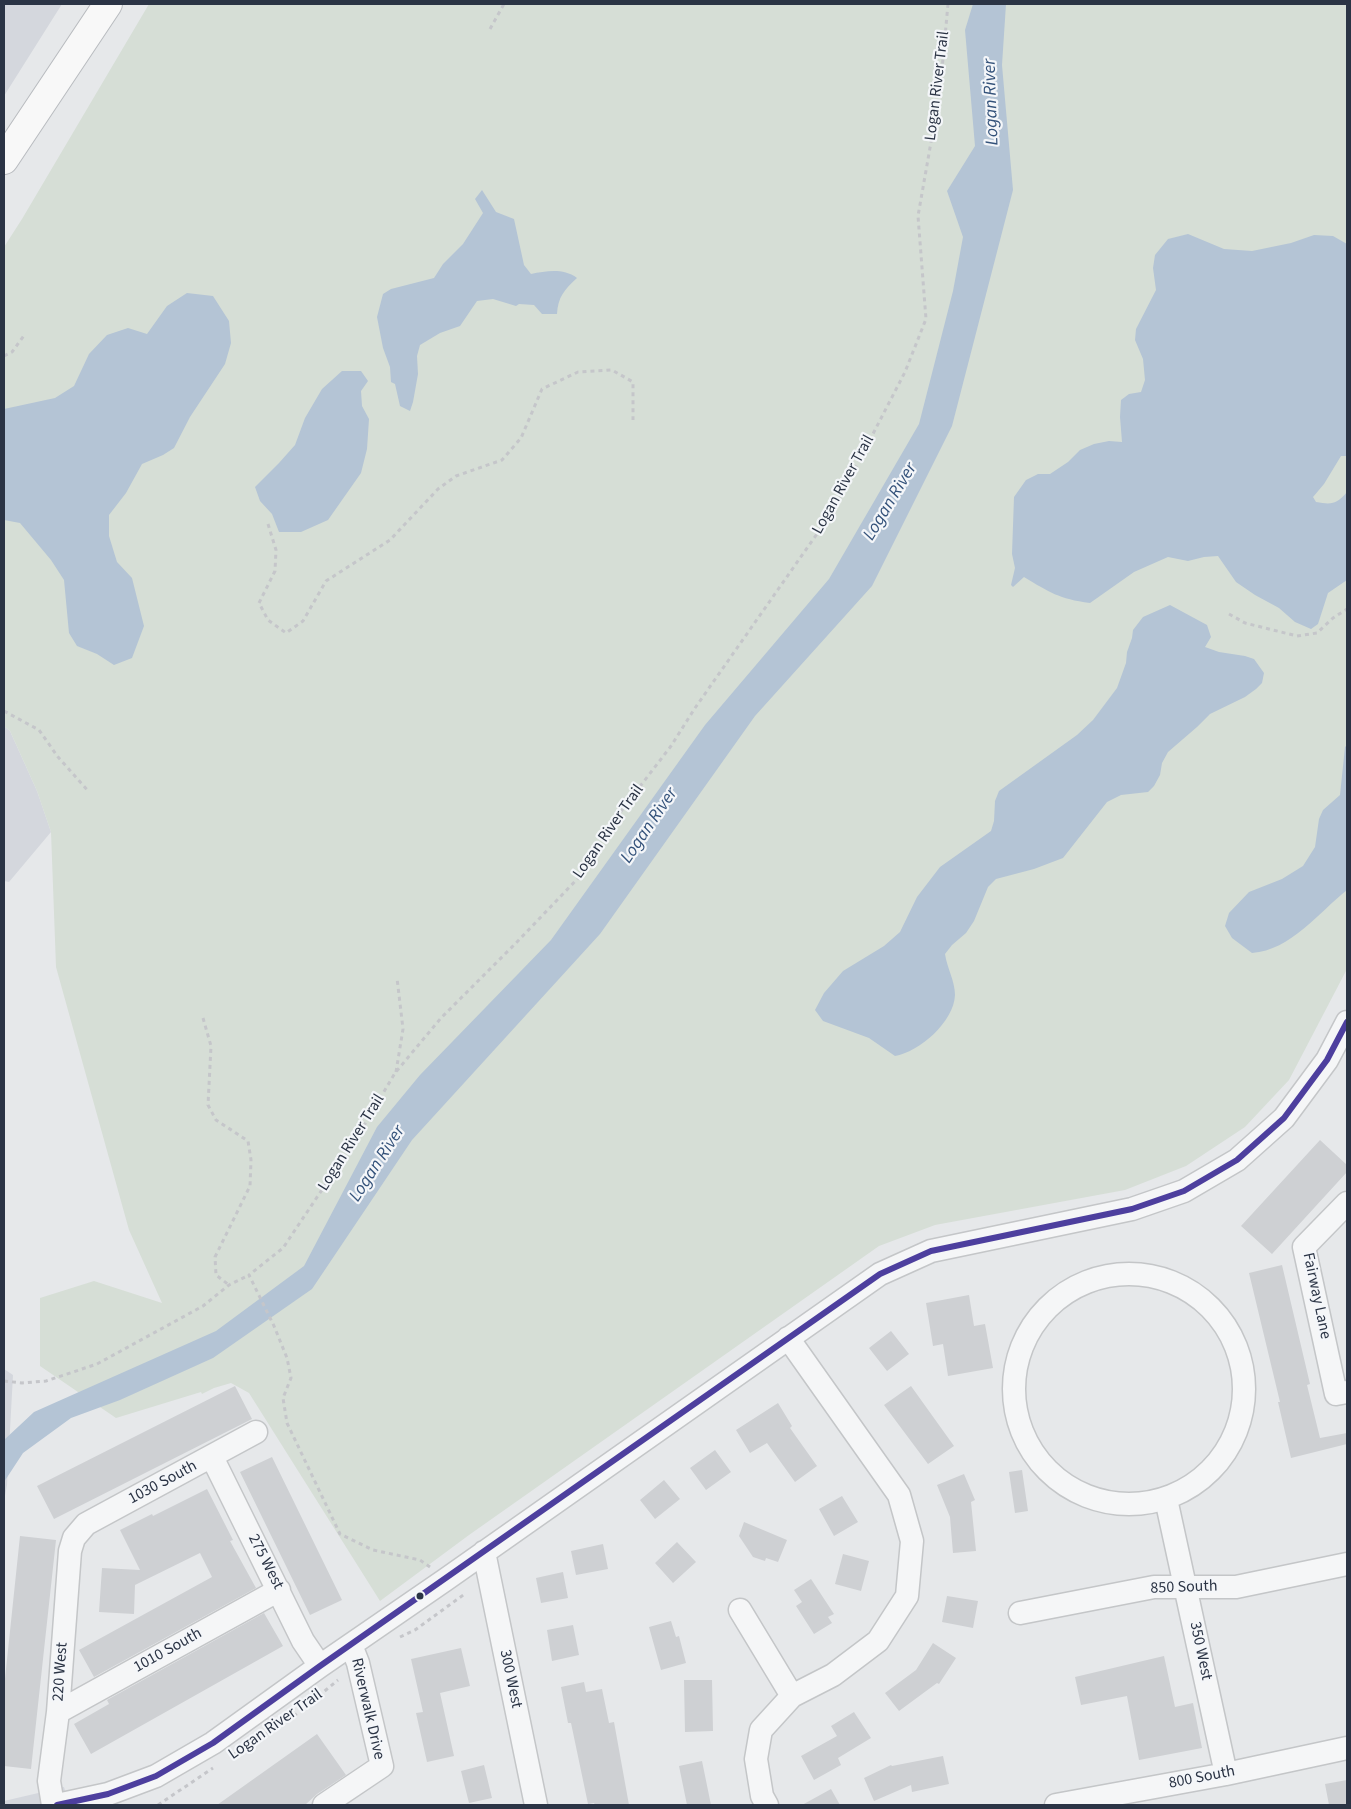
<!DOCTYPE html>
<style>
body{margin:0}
#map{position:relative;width:1351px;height:1809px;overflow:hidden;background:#e6e8ea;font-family:"Source Sans 3",sans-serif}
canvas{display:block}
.frame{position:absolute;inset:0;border:5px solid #2b3445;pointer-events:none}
</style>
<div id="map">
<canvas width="1351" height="1809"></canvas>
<div class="frame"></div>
</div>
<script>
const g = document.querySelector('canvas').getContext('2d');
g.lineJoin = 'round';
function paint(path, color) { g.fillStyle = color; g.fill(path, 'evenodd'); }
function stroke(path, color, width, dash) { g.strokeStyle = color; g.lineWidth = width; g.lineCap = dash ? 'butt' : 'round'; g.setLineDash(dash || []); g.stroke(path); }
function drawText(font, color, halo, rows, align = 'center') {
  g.font = font + ' "Source Sans 3",sans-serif'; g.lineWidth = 4.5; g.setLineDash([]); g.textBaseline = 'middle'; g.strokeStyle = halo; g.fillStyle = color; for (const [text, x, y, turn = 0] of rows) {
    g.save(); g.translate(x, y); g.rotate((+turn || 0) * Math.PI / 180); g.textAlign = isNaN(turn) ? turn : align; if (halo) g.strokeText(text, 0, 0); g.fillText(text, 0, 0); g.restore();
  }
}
const built = new Path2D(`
 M4,4h58l-58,92z
 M4,726l6,5 27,60 14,41 -42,50 -5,-1z
 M4,1369l9,6 -6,110 -3,16z
 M64,1787l5,18h-65v-4z`);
const green = new Path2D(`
 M149,4h1198v965l-58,111 -44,47 -59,39 -61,24 -190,35 -56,21 -410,289 -89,66 -131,-208 -18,-10 -17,5 -12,6 -1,-2 -85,26 -76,-52v-68l54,-17 68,22 -33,-73 -73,-263 -5,-135 -14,-41 -27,-60 -6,-5v-479l18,-28z`);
const water = new Path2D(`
 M973,4h33l-4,61 11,125 -61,236 -80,160 -117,130 -155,218 -188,206 -100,149 -99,69 -93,42 -49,18 -48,35 -19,29v-42l30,-28 182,-81 88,-65 73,-139 43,-52 131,-135 154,-215 124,-146 90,-155 34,-133 10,-54 -16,-46 28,-45 -10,-116z
 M482,190l14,22 18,7 10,46 7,9c16,-3 32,-6 46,4 -13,12 -19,19 -20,36h-15l-8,-9 -15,-1 -3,2 -23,-7 -16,2 -17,25 -20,7 -20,12 -3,11 1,18 -5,28 -3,9 -10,-5 -5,-22 -4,-2 -1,-15 -7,-19 -6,-31 6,-23 8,-5 43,-11 9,-14 20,-20 20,-31 -8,-14z
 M1188,234l36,15 28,2 39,-8 23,-8 19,1 14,8v212h-6l-17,28 -11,13 3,5c16,3 21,2 31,-10v88l-19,13 -10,31 -7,5 -16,-7 -16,-14 -24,-13 -19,-13 -18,-26 -14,1 -16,4 -20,-4 -34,15 -44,31c-31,-4 -41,-11 -66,-26l-11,10 -2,-2 4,-17 -3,-14 2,-57 12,-17 12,-6h12l18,-12 12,-12 14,-6 15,-3 13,1 -2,-25 1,-17 8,-6 12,-2 4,-12 -2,-21 -8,-19 1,-11 20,-39 -3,-22 2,-13 13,-16z
 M187,293l26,3 16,25 2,22 -6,21 -35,53 -16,31 -11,7 -21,9 -16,29 -17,22v21l8,26 15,16 12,48 -12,32 -18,7 -17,-11 -20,-8 -8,-13 -5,-53 -13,-20 -31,-37 -16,-3v-111l51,-11 19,-12 15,-32 18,-19 21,-7 19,6 20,-28z
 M342,371h19l7,10 -7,10 1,15 7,13 -2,30 -6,24 -33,47 -27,12h-22l-7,-18 -12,-13 -5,-14 24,-24 16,-18 10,-27 17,-29z
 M1170,605l37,20 4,12 -6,10 14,5 26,4 9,3 10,14 -2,10 -6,6 -11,8 -35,17 -13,13 -29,25 -6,11 -2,12 -6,11 -6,6 -27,3 -14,7 -44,56 -29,11 -38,10 -8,8 -14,34 -8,12 -14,12 -7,9c2,14 10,27 10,41 -1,27 -36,57 -60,61l-26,-18 -46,-17 -8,-11 9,-17 19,-22 41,-25 16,-14 17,-35 23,-30 51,-36 3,-10 1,-20 4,-10 78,-56 16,-15 24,-32 9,-25 1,-11 5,-14 1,-8 10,-13z
 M1347,745v145c-29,23 -56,60 -95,63l-20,-15 -7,-12 4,-13 20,-21 33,-13 21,-13 12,-19 4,-28 4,-9 17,-15 5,-48z`);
const building = new Path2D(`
 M1320,1140l27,25v7l-75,82 -31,-28z
 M1282,1265l28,119 -3,1 13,53 27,-5v11l-56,14 -13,-56h2l-31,-129z
 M969,1295l5,31 11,-2 8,44 -45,8 -5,-32 -10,2 -7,-43z
 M891,1331l18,23 -22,17 -18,-23z
 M235,1386l17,33 -198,100 -17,-33z
 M911,1386l43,60 -26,18 -44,-59z
 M778,1403l14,23 -2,2 27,38 -22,16 -28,-39 -17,10 -14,-23z
 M715,1450l16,22 -25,18 -16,-22z
 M272,1457l70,143 -32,15 -70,-143z
 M1022,1470l6,41 -13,2 -6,-41z
 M964,1474l11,26 -4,2 5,49 -23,2 -3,-36 -13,-32z
 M664,1480l16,19 -25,20 -15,-19z
 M207,1489l26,51 -3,1 26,47 -162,89 -15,-27 133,-73 -12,-24 -65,32 -1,29 -35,-2 3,-44 38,2 -20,-40 32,-16 1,2z
 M842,1496l16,26 -24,14 -15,-27z
 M744,1522l43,18 -9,22 -12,-4 -1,3 -12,-4 -14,-21z
 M20,1536l36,4 -25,229 -27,-3v-78z
 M677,1542l19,20 -23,21 -18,-20z
 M603,1544l5,25 -32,6 -5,-24z
 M843,1554l26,7 -8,30 -26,-7z
 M563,1572l5,26 -27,5 -5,-25z
 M811,1579l23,35 -6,3 4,6 -18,11 -18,-28 6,-4 -8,-12z
 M947,1596l31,5 -5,27 -31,-6z
 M264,1613l19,33 -192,108 -17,-30 35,-20 -2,-4z
 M671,1621l5,16 3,-1 7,27 -25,7 -12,-43z
 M573,1625l6,30 -27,6 -5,-31z
 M933,1643l23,15 -17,26 -2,-1 -38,28 -14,-18 31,-23z
 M461,1648l9,38 -30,7 14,63 -27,6 -11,-49 7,-1 -12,-53z
 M1164,1656l11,51 18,-4 9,45 -63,12 -12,-64 -46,9 -6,-28z
 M684,1680h28l1,51 -28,1z
 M584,1682l2,10 16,-3 7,34 5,-1 15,83h-34l-1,-2 -6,1 -17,-81h-3l-7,-36z
 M854,1712l17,26 -33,20 3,7 -27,15 -13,-24 36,-20 -6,-10z
 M317,1734l29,41 -29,19 -12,11h-88z
 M943,1756l6,28 -37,8 -1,-7 -37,16 -10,-23 27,-13 1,1z
 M702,1761l9,44h-24l-8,-39z
 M484,1765l8,33 -23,5 -8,-32z
 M1347,1780v25h-18l-4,-21z
 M831,1789l9,16h-38z`);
const path = new Path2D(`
 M490,29l14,-25
 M4,356l8,-4 13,-18
 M268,524l8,26 -1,21 -16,32 9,17 18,13 17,-12 23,-40 64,-41 48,-51 18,-13 46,-16 19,-22 21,-49 36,-17 34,-2 21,12v38
 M1229,614l16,9 52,13 20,-3 16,-15 14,-9
 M4,711l35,19 19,27 31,35
 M203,1018l8,28 -3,59 8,15 32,21 3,19 -1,26 -35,71 1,18 13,10
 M396,1072l7,-43 -6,-51
 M4,1381l18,2 24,-2 51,-17 106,-58 26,-21 20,-10
 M430,1567l-10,-7 -47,-10 -33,-16 -53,-111 -4,-25 8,-20 -4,-20 -13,-32 -25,-51 34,-27 73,-109 39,-66 46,-55 75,-75 66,-69 30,-51 59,-77 24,-38 138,-197 72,-139 21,-53 -8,-103 22,-125 8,-87
 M400,1637l15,-7 51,-37
 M233,1755l65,-42 40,-33
 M158,1805l55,-37`);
const minor = new Path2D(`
 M1347,1203l-43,44 32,147 11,-2
 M1014 1389a115 115 0 1 1 230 0a115 115 0 1 1-230 0Z
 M212,1457l91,184 17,25
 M1166,1499l60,275
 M484,1552l52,253
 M740,1610l52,86
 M1020,1613l134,-26h82l111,-23
 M58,1712l221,-122
 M53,1805l-4,-24 9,-69 12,-161 4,-13 12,-14 170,-92
 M57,1805l51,-11 48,-18 57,-33 107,-77 125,-86 435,-306 51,-23 201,-42 52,-18 53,-31 47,-42 43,-58 20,-38
 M324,1805l58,-39 -24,-103 -7,-18
 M767,1805l-5,-9 -6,-37 5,-29 31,-34 41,-21 45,-34 29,-45 5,-55 -13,-46 -111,-157
 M1056,1805l170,-31 121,-26`);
const highway = new Path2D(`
 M4,160l104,-156`);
const bus1 = new Path2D(`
 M57,1805l51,-11 48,-18 57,-33 107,-77 560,-392 51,-23 201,-42 52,-18 53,-31 47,-42 43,-58 20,-38`);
const markers = [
 [420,1596,4.5,"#2b3445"]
];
const streetNames = [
 ["Logan River Trail",938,86,-83],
 ["Logan River Trail",844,485,-61],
 ["Logan River Trail",609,832,-55],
 ["Logan River Trail",352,1143,-58],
 ["Fairway Lane",1316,1296,78],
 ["1030 South",163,1483,-28],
 ["275 West",265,1562,63],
 ["850 South",1184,1588,-2],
 ["1010 South",168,1651,-29],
 ["350 West",1200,1651,78],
 ["220 West",61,1672,-86],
 ["300 West",510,1679,78],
 ["Riverwalk Drive",367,1709,77],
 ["Logan River Trail",276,1725,-35],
 ["800 South",1202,1778,-11]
];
const waterNames = [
 ["Logan River",992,102,-92],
 ["Logan River",891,502,-59],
 ["Logan River",650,826,-56],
 ["Logan River",378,1164,-57]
];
paint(built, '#d4d7dd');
paint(green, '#d6ded6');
paint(water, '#b4c4d5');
paint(building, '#ced0d3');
stroke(minor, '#c4c6c8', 25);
stroke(highway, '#b8bbbf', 30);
stroke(path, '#c5c6ca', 3, [4, 4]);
stroke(minor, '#f5f6f7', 22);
stroke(highway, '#f8f8f8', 28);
stroke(bus1, '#4d3f9e', 6);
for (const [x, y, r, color] of markers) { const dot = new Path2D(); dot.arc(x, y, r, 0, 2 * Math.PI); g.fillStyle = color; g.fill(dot); stroke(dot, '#f4f6f9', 2); }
drawText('16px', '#2b3445', '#f4f6f9', streetNames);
drawText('italic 18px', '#34527a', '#f4f6f9', waterNames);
</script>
